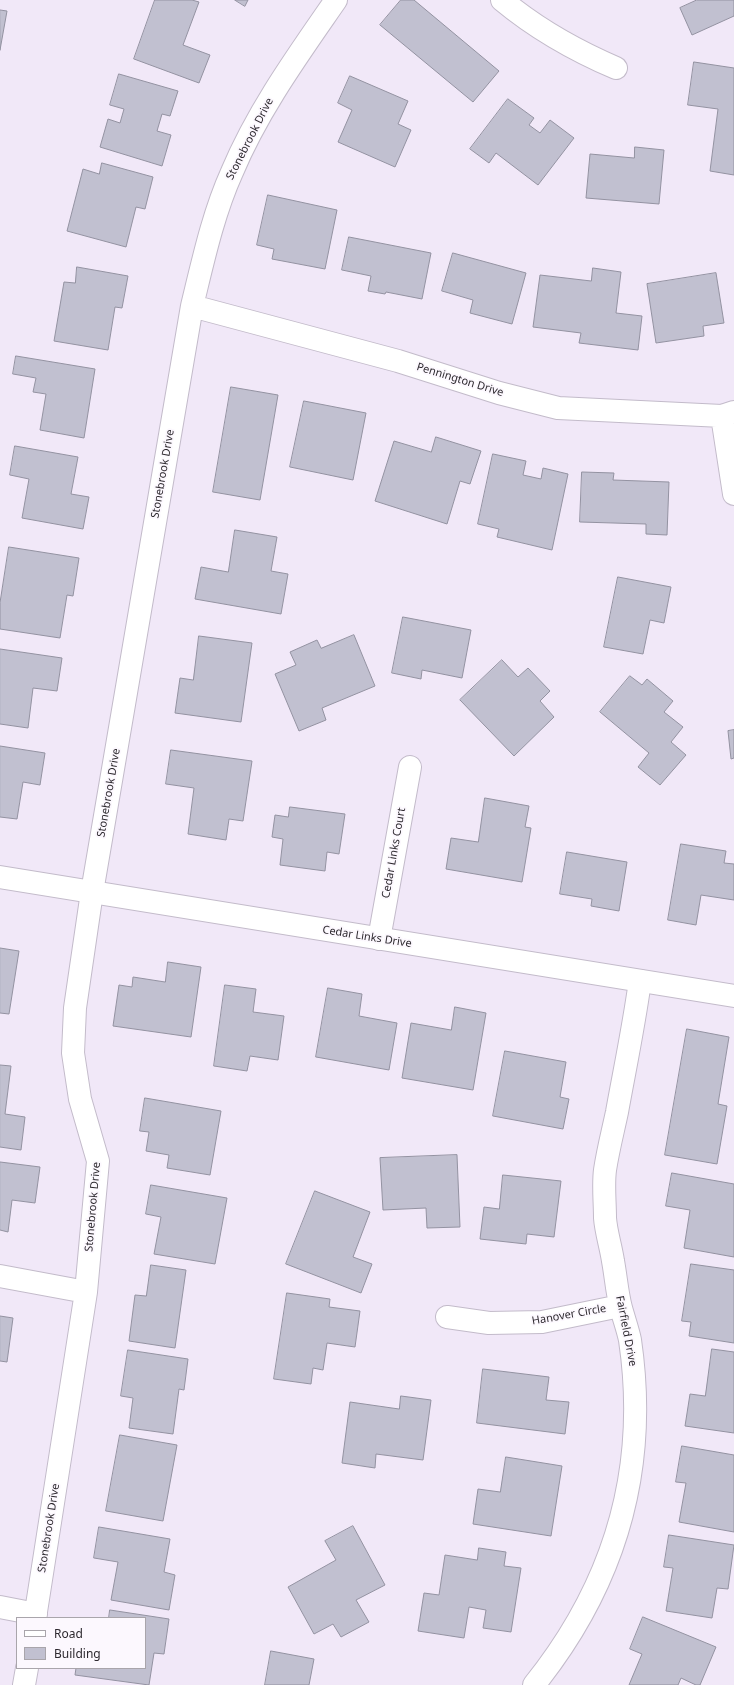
<!DOCTYPE html>
<style>
body{margin:0}
#map{position:relative;width:734px;height:1685px;overflow:hidden;background:#f1e8f8;font-family:"Noto Sans",sans-serif}
canvas{display:block}
.legend{position:absolute;left:16px;top:1617px;width:130px;height:52px;box-sizing:border-box;background:#fcf8fe;border:1px solid #a9a5ab;margin:0;padding:5px 7px;list-style:none;font-size:12px;color:#2d292f}
.legend li{display:flex;align-items:center;gap:8px;height:20px}
.legend b{width:20px;border:1px solid #a9a5ab}
</style>
<div id="map">
<canvas width="734" height="1685"></canvas>
<ul class="legend">
<li><b style="height:5px;background:#fff"></b>Road</li>
<li><b style="height:11px;background:#c1c0d0"></b>Building</li>
</ul>
</div>
<script>
const g = document.querySelector('canvas').getContext('2d');
g.lineJoin = 'round';
function paint(path, color) { g.fillStyle = color; g.fill(path, 'evenodd'); }
function stroke(path, color, width, dash) { g.strokeStyle = color; g.lineWidth = width; g.lineCap = dash ? 'butt' : 'round'; g.setLineDash(dash || []); g.stroke(path); }
function drawText(font, color, halo, rows, align = 'center') {
  g.font = font + ' "Noto Sans",sans-serif'; g.lineWidth = 3.5; g.setLineDash([]); g.textBaseline = 'middle'; g.strokeStyle = halo; g.fillStyle = color; for (const [text, x, y, turn = 0] of rows) {
    g.save(); g.translate(x, y); g.rotate((+turn || 0) * Math.PI / 180); g.textAlign = isNaN(turn) ? turn : align; if (halo) g.strokeText(text, 0, 0); g.fillText(text, 0, 0); g.restore();
  }
}
const building = new Path2D(`
 M155,0h37l7,2 -16,43 27,10 -11,28 -65,-24z
 M235,0h13l-3,6z
 M401,0h13l85,71 -26,31 -93,-77z
 M697,0h37v16l-42,19 -12,-27z
 M0,10l7,1 -7,39z
 M694,62l40,6v107l-24,-4 8,-62 -30,-4z
 M119,74l59,17 -8,25 -8,-2 -5,17 14,4 -9,31 -62,-19 8,-28 12,4 4,-14 -14,-4z
 M350,76l58,25 -10,23 13,6 -16,37 -57,-25 14,-32 -14,-7z
 M508,99l26,19 -5,7 11,8 10,-13 24,18 -36,47 -42,-32 -7,10 -19,-14z
 M635,147l29,3 -5,54 -73,-6 4,-44 44,4z
 M102,163l51,14 -8,32 -9,-2 -10,40 -59,-16 16,-62 16,5z
 M268,195l69,15 -12,59 -53,-10 2,-10 -17,-4z
 M349,237l82,16 -9,46 -36,-7 -1,2 -17,-3 3,-15 -29,-6z
 M453,253l73,20 -14,51 -42,-11 3,-13 -31,-9z
 M77,267l51,9 -6,32 -7,-1 -7,43 -54,-9 10,-59 11,1z
 M593,268l28,4 -5,41 26,3 -4,34 -59,-7 2,-10 -48,-6 7,-52 51,6z
 M716,273l8,50 -21,3 1,10 -48,7 -9,-59z
 M16,356l79,13 -11,69 -44,-8 6,-36 -13,-2 3,-14 -23,-4z
 M231,387l47,8 -18,105 -47,-8z
 M304,401l62,12 -13,67 -63,-13z
 M436,437l45,14 -11,33 -10,-3 -13,43 -72,-23 19,-60 37,11z
 M15,446l63,11 -7,37 18,3 -6,32 -61,-11 7,-39 -19,-4z
 M493,454l33,7 -3,14 18,4 2,-11 25,6 -16,76 -55,-13 2,-8 -21,-5z
 M582,472l32,1 -1,7 56,2 -2,53 -21,-1v-10l-66,-2z
 M235,530l42,7 -6,34 17,3 -7,40 -86,-15 6,-32 27,5z
 M9,547l70,11 -6,38 -6,-1 -7,43 -60,-9v-26z
 M618,577l53,10 -7,36 -14,-3 -7,34 -39,-7z
 M403,617l68,13 -9,48 -40,-8 -1,9 -29,-6z
 M354,635l21,51 -53,22 4,12 -27,11 -24,-57 21,-9 -6,-13 27,-12 4,8z
 M199,636l53,7 -11,79 -66,-9 5,-35 13,2z
 M0,649l62,9 -5,33 -24,-3 -5,40 -28,-4z
 M502,660l16,17 10,-9 22,23 -10,10 14,16 -40,39 -54,-56z
 M630,676l12,9 5,-6 26,22 -9,11 19,15 -12,15 15,13 -26,30 -22,-18 11,-14 -49,-41z
 M734,730v28l-3,1 -3,-28z
 M0,746l45,7 -5,32 -17,-3 -6,37 -17,-2z
 M171,750l81,11 -9,60 -14,-2 -3,21 -38,-6 6,-46 -28,-4z
 M485,798l44,8 -4,21 6,1 -9,54 -76,-13 5,-31 27,4z
 M290,807l55,7 -6,40 -12,-2 -2,19 -45,-6 3,-26 -11,-2 3,-22 13,2z
 M681,844l45,7 -2,12 10,1v36l-33,-5 -5,30 -28,-5z
 M567,852l60,10 -8,49 -28,-5 1,-7 -32,-5z
 M0,948l19,3 -10,63 -9,-1z
 M168,962l33,5 -10,70 -78,-11 6,-41 13,2 1,-10 32,5z
 M225,985l31,4 -3,23 31,4 -6,44 -28,-4 -3,15 -33,-5z
 M328,988l34,6 -3,22 38,7 -8,47 -73,-13z
 M455,1007l31,6 -13,77 -71,-12 9,-55 40,7z
 M687,1029l42,8 -11,67 9,2 -10,58 -52,-9z
 M505,1051l61,11 -6,35 9,2 -6,30 -70,-13z
 M0,1065l11,1 -6,48 20,3 -4,33 -21,-3z
 M145,1098l76,13 -11,64 -43,-7 2,-13 -23,-4 3,-19 -9,-1z
 M457,1155l3,72 -33,1 -1,-20 -43,2 -3,-52z
 M0,1162l40,5 -5,36 -23,-3 -4,32 -8,-2z
 M672,1173l62,11v73l-50,-9 6,-38 -24,-4z
 M503,1175l58,6 -7,56 -27,-3 -1,10 -46,-5 4,-32 15,2z
 M151,1185l76,13 -12,66 -61,-10 7,-37 -15,-3z
 M315,1191l55,21 -17,45 19,7 -11,29 -75,-29z
 M691,1264l43,6v73l-45,-7 2,-14 -9,-1z
 M151,1265l35,5 -11,78 -46,-7 6,-46 11,1z
 M287,1293l43,6 -1,8 31,4 -5,36 -28,-4 -4,27 -10,-2 -2,16 -37,-5z
 M0,1316l13,2 -6,44 -7,-1z
 M712,1349l22,3v81l-49,-7 5,-32 15,2z
 M128,1350l60,9 -4,31 -5,-1 -6,45 -44,-6 4,-30 -12,-2z
 M483,1369l66,8 -3,23 23,2 -4,32 -88,-11z
 M401,1396l30,4 -8,60 -47,-6 -1,14 -33,-5 8,-61 49,7z
 M120,1435l57,10 -14,76 -57,-10z
 M682,1446l52,9v77l-55,-10 7,-39 -10,-1z
 M506,1457l56,9 -11,70 -78,-12 5,-35 22,3z
 M353,1526l32,59 -29,15 13,22 -28,15 -8,-13 -19,10 -26,-47 48,-27 -11,-19z
 M99,1527l71,12 -6,33 11,3 -6,35 -58,-10 7,-38 -24,-4z
 M669,1535l65,10 -6,44 -11,-1 -5,30 -46,-7 7,-43 -9,-1z
 M479,1548l27,4 -2,14 17,2 -10,64 -28,-4 3,-18 -17,-3 -5,31 -46,-7 6,-38 15,2 6,-40 32,5z
 M110,1610l59,9 -5,35 -10,-1 -5,32 -74,-10 1,-7h69v-50h-36z
 M643,1617l73,30 -16,38h-4l-15,-7 -3,7h-49l13,-31 -12,-5z
 M271,1651l43,8 -5,26h-44z`);
const street = new Path2D(`
 M502,0c36,30 72,50 114,68
 M192,306l206,55 101,32 59,15 164,8 12,-4
 M722,416l12,78
 M379,939l31,-172
 M0,1276l86,16
 M447,1317l42,6 53,-1 78,-16
 M0,1607l36,7
 M35,1618l51,-326 12,-131 -18,-62 -7,-46 2,-45 17,-116 100,-586c11,-45 21,-92 40,-134 26,-62 66,-117 104,-172
 M24,1685l3,-17
 M534,1685c81,-101 115,-216 96,-345 -2,-10 -6,-21 -9,-32 -4,-15 -5,-31 -8,-47 -2,-14 -7,-29 -8,-43 0,-16 -2,-33 0,-48 3,-20 8,-39 12,-58 8,-44 17,-87 23,-131`);
const secondary = new Path2D(`
 M0,877l734,119`);
const streetNames = [
 ["Stonebrook Drive",250,139,-63],
 ["Pennington Drive",460,380,17],
 ["Stonebrook Drive",163,474,-80],
 ["Stonebrook Drive",109,793,-80],
 ["Cedar Links Court",394,853,-80],
 ["Cedar Links Drive",367,937,9],
 ["Stonebrook Drive",93,1207,-85],
 ["Hanover Circle",569,1315,-10],
 ["Fairfield Drive",626,1331,79],
 ["Stonebrook Drive",49,1528,-81]
];
paint(building, '#c1c0d0');
stroke(building, '#9392a1', 1);
stroke(street, '#c3bbca', 24);
stroke(secondary, '#c3bbca', 24);
stroke(street, '#fff', 22);
stroke(secondary, '#fff', 22);
drawText('11px', '#2d292f', '#fcf8fe', streetNames);
</script>
